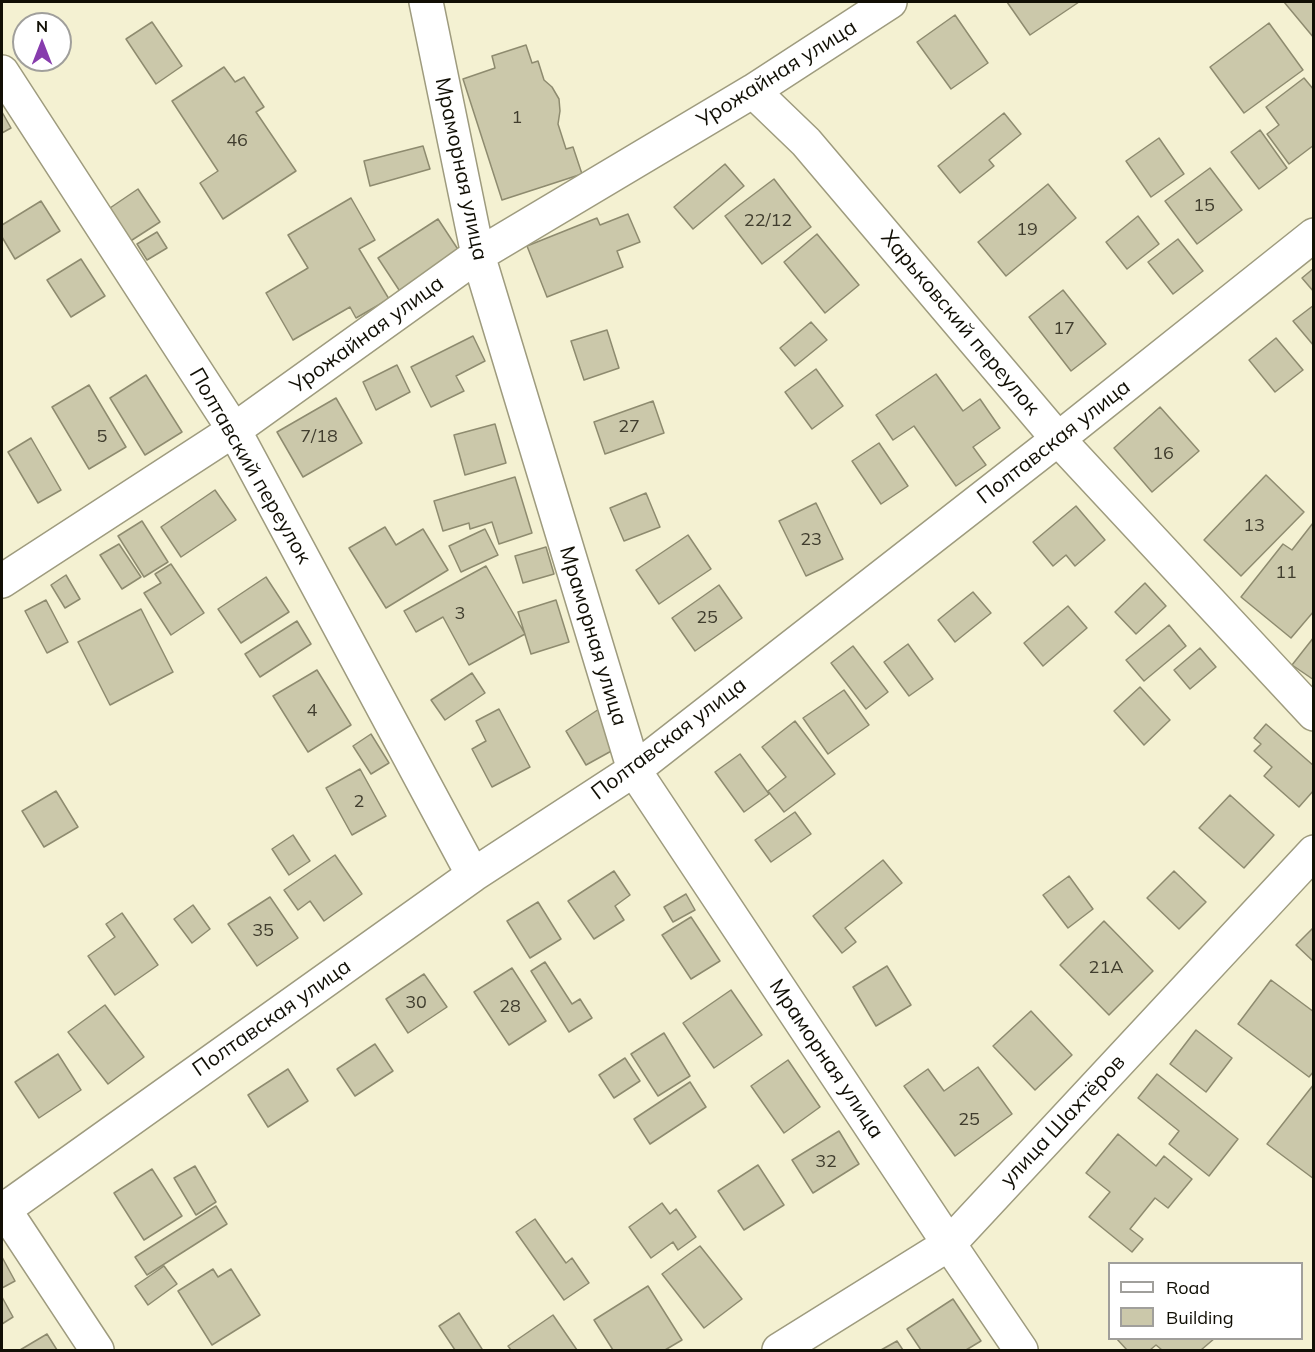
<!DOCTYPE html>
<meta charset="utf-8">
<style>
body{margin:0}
#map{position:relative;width:1315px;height:1352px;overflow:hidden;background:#f4f1d2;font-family:Mulish,sans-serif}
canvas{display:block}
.frame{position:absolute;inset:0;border:3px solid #110f05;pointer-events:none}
.legend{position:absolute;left:1108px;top:1262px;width:195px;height:78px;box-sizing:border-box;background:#fff;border:2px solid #a09f9b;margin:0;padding:8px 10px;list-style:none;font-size:18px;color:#110f05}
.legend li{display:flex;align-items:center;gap:12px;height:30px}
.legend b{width:30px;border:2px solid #a09f9b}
.north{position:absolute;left:12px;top:12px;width:60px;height:60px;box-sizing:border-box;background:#fff;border:2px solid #a09f9b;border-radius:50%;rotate:0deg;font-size:16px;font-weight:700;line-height:24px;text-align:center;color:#110f05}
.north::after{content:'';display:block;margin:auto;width:21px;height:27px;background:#873cad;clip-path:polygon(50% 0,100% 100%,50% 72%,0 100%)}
</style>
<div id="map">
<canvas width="1315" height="1352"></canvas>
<div class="frame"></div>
<ul class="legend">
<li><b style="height:8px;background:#fff"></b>Road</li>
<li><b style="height:16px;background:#cbc8aa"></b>Building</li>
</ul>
<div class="north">N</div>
</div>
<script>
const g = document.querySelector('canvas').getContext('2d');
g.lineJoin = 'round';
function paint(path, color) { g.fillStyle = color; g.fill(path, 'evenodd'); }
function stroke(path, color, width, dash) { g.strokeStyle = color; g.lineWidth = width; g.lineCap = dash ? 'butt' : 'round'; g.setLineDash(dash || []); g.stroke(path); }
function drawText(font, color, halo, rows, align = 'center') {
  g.font = font + ' Mulish,sans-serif'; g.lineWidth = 6; g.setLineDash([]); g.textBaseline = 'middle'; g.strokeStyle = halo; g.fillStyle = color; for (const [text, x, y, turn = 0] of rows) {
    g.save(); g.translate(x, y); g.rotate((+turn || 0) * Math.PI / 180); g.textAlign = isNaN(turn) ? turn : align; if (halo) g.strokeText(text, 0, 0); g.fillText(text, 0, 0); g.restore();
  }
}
const building = new Path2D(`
 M1007,2h72l-49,33z
 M1284,2h30v36z
 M955,15l33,48 -37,26 -34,-47z
 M152,22l30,44 -26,18 -30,-45z
 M1269,23l34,47 -59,43 -34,-46z
 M526,45l6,18 6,-2 6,19 8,7 7,12 1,12 -2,13 8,25 7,-2 9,27 -80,26 -39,-121 32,-11 -3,-12z
 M224,67l11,15 9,-5 20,30 -8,5 40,59 -73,48 -23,-36 18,-12 -46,-70z
 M1304,78l10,12v55l-25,19 -22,-30 12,-9 -13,-18z
 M2,112l9,16 -9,5z
 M1004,113l17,21 -32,26 5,6 -34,27 -22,-27z
 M1260,130l27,38 -28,21 -28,-37z
 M1159,138l25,36 -33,23 -25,-36z
 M423,146l7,23 -60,17 -6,-25z
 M725,164l19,22 -51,43 -19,-22z
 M1210,168l32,42 -45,34 -32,-43z
 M774,179l37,48 -49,37 -37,-48z
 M1048,184l28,34 -70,58 -28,-34z
 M138,189l22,33 -31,20 -22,-32z
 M351,198l24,42 -16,9 30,50 -33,19 -6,-11 -57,33 -27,-47 42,-25 -20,-33z
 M41,201l19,30 -45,28 -13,-22v-12z
 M628,214l12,28 -23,9 6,16 -76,30 -20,-51 70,-28 3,7z
 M1138,216l21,28 -32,25 -21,-27z
 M438,219l25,38 -60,39 -25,-38z
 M157,232l10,16 -20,12 -10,-16z
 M817,234l42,51 -34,28 -41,-51z
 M1178,239l25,32 -30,23 -25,-32z
 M81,259l24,37 -34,21 -24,-37z
 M1314,268v24l-12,-14z
 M1063,290l43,54 -35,27 -42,-54z
 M1314,305v41l-21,-25z
 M811,322l16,18 -32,26 -15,-18z
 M607,330l12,38 -35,12 -13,-39z
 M473,336l12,25 -29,15 8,15 -33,16 -20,-40z
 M1276,338l27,32 -28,22 -26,-32z
 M397,365l13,27 -34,18 -13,-28z
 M816,369l27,37 -31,23 -27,-37z
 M936,374l27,37 17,-12 20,29 -27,19 13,18 -30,21 -42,-60 -21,14 -17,-25z
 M146,375l36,57 -37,23 -35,-57z
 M89,385l37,62 -37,22 -37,-62z
 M336,398l26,45 -59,34 -26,-45z
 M653,401l11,32 -59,21 -11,-32z
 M1160,407l39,44 -47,41 -38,-44z
 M495,424l11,39 -41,12 -11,-40z
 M31,438l30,52 -23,13 -30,-51z
 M879,443l29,43 -27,18 -29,-43z
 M1266,475l38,37 -63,64 -37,-36z
 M515,477l17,56 -33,11 -7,-22 -22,7 -1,-6 -26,8 -9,-30z
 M215,490l21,30 -55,37 -20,-30z
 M646,493l14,34 -36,14 -14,-33z
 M816,503l27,56 -37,17 -27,-55z
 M1076,506l29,34 -30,26 -9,-11 -13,11 -20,-24z
 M142,521l26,41 -24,15 -26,-41z
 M1313,523l1,88 -23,27 -50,-41 42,-53 9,6z
 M385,527l11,18 27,-16 25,41 -62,38 -37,-60z
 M485,529l13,26 -37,17 -12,-26z
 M688,535l23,34 -52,35 -23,-34z
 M119,544l22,33 -19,12 -22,-34z
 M546,547l8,27 -31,9 -8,-27z
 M171,564l33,49 -33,22 -27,-42 17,-10 -6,-9z
 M486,566l39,68 -56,31 -26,-48 -27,15 -12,-21z
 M66,575l14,24 -15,9 -14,-23z
 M266,577l23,35 -48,31 -23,-34z
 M1145,583l21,23 -30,28 -21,-22z
 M719,585l23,33 -47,33 -23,-33z
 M973,592l18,21 -36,29 -17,-22z
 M46,600l22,42 -21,11 -22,-42z
 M556,600l13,42 -38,12 -13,-42z
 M1068,606l19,22 -44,38 -19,-23z
 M141,609l32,63 -63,33 -32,-63z
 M297,621l14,23 -51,33 -15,-23z
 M1169,625l17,21 -42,35 -18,-21z
 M1314,637v43l-22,-15z
 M908,644l25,35 -24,17 -25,-34z
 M853,646l35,46 -22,17 -35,-46z
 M1200,648l16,19 -26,22 -16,-19z
 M317,670l34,55 -43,27 -35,-56z
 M472,673l13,20 -40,27 -14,-20z
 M1140,687l30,33 -26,25 -30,-34z
 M844,690l25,35 -41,29 -25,-36z
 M602,707l13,42 -29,16 -20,-34z
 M499,709l31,58 -38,20 -20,-38 14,-8 -10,-20z
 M795,721l40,53 -51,38 -16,-21 18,-14 -24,-30z
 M1266,724l48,42v24l-15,17 -35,-31 8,-9 -18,-16 7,-7 -7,-6z
 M371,734l18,29 -18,11 -18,-28z
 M740,754l29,40 -25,18 -29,-40z
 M360,769l26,47 -34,19 -26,-47z
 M56,791l22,36 -34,20 -22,-36z
 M1230,795l44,40 -30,33 -45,-40z
 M795,812l16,22 -40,28 -16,-22z
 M293,835l17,26 -21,14 -17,-26z
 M335,855l27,39 -38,27 -14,-20 -12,9 -14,-20z
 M883,860l19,23 -57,45 11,14 -14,11 -29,-37z
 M614,871l16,24 -15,11 9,14 -30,19 -26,-38z
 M1174,871l32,31 -27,27 -32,-31z
 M1069,876l24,33 -25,19 -25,-33z
 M686,894l9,16 -22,12 -9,-15z
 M270,897l28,41 -41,28 -29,-42z
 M538,902l23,37 -31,19 -23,-37z
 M193,905l17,24 -18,14 -18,-24z
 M122,913l36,52 -43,30 -27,-39 27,-19 -9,-13z
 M691,917l29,44 -29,18 -29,-44z
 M1104,921l49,50 -44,44 -49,-50z
 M1314,927v35l-18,-17z
 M545,962l27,42 8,-5 12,19 -23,14 -38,-61z
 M887,966l24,39 -35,21 -23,-39z
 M512,968l34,53 -37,24 -35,-53z
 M424,974l23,33 -39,26 -22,-34z
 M1271,980l43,32v59l-5,6 -71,-53z
 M731,990l31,45 -48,33 -31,-45z
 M105,1005l39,52 -36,27 -40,-52z
 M1031,1011l41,44 -37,35 -42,-44z
 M1196,1030l36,28 -26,34 -36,-28z
 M664,1033l26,43 -32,20 -27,-42z
 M375,1044l18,27 -38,25 -18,-27z
 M58,1054l23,36 -42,28 -24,-36z
 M625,1058l15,23 -26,17 -15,-23z
 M788,1060l32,47 -36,26 -33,-47z
 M978,1067l34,47 -57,42 -51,-70 24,-17 16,22z
 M288,1069l20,32 -40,26 -20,-32z
 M1157,1074l81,65 -29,37 -40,-32 10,-13 -41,-33z
 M690,1082l16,25 -56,37 -16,-25z
 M1314,1084v95l-47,-35z
 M839,1131l20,33 -46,29 -21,-33z
 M1118,1134l38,32 8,-10 28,23 -24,29 -13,-10 -25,31 13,10 -11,13 -43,-35 21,-25 -24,-19z
 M758,1165l26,40 -40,25 -26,-39z
 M195,1166l21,36 -20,13 -22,-37z
 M152,1169l30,47 -38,24 -30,-47z
 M662,1203l8,11 6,-5 20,28 -18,13 -5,-8 -22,16 -22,-31z
 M216,1206l11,18 -80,51 -12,-18z
 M535,1219l31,44 6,-5 17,25 -25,17 -48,-68z
 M700,1246l42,53 -38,29 -42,-54z
 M2,1257l13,24 -13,7z
 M164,1266l13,18 -29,21 -13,-19z
 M213,1269l5,8 13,-8 29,46 -48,30 -34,-54z
 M648,1286l34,54 -17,10h-52l-19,-30z
 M2,1297l11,20 -11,7z
 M953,1299l28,42 -15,9h-45l-14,-21z
 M459,1313l23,36 -2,1h-25l-16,-24z
 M553,1315l24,35h-66l-3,-4z
 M47,1334l10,16h-37z
 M1116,1338h99l-14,12h-39l-6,-5 -6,5h-23z
 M897,1341l6,9h-22z`);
const minor = new Path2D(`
 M426,2l52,253 156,515 315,474 72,106
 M2,72l232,358 239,445
 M753,91l53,51 252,297 256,275
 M2,581l232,-151 244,-175 275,-164 137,-89
 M2,1206l95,144
 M2,1211l471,-336 161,-105 424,-331 256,-204
 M779,1350l170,-106 365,-392`);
const numberNames = [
 ["1",517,118],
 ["46",237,141],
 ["15",1204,206],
 ["22/12",768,221],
 ["19",1027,230],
 ["17",1064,329],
 ["27",629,427],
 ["5",102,437],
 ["7/18",319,437],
 ["16",1163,454],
 ["13",1254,526],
 ["23",811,540],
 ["11",1286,573],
 ["3",460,614],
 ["25",707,618],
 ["4",312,711],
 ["2",359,802],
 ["35",263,931],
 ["21А",1106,968],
 ["30",416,1003],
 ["28",510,1007],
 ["25",969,1120],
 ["32",826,1162]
];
const streetNames = [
 ["Урожайная улица",777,74,-32],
 ["Мраморная улица",461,169,78],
 ["Харьковский переулок",960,323,50],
 ["Урожайная улица",367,335,-36],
 ["Полтавская улица",1054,442,-38],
 ["Полтавский переулок",250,466,60],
 ["Мраморная улица",593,636,73],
 ["Полтавская улица",669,739,-37],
 ["Полтавская улица",272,1018,-35],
 ["Мраморная улица",826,1059,56],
 ["улица Шахтёров",1063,1121,-47]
];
paint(building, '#cbc8aa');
stroke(building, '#8e8b6f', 1.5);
stroke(minor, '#9e9b7e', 36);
stroke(minor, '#fff', 33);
drawText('18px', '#403d2e', null, numberNames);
drawText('21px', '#110f05', '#fff', streetNames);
</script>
